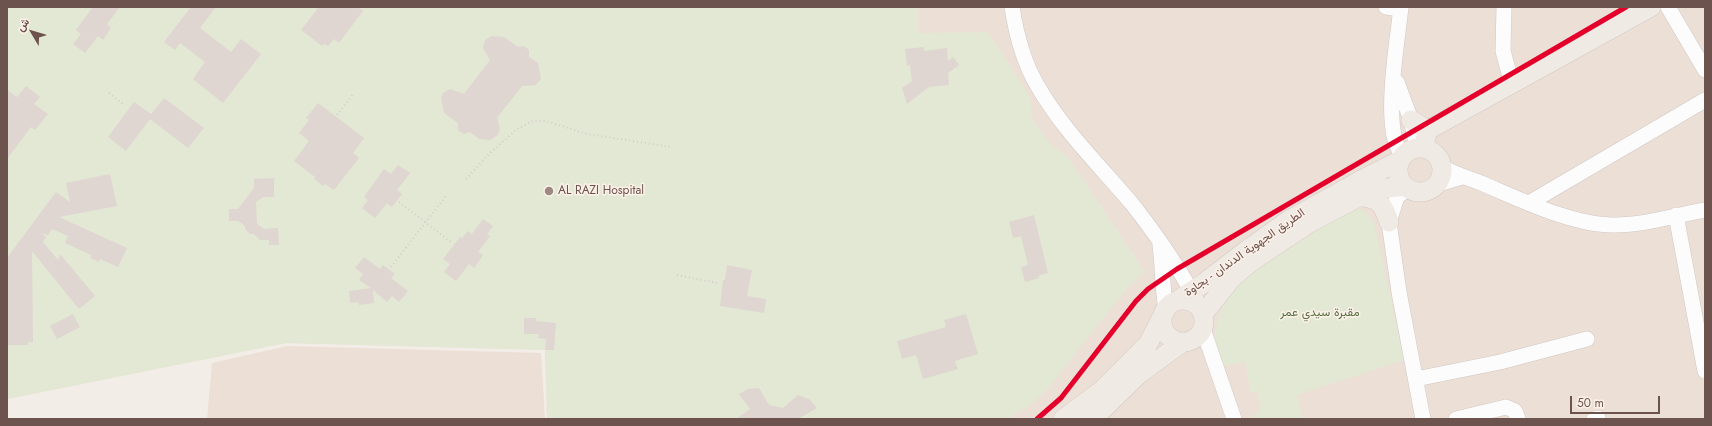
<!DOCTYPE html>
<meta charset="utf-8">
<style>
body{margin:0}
#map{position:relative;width:1712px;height:426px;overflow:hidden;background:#f3ede8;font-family:Jost,Vazirmatn,sans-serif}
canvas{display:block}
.frame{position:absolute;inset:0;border:8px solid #6d534d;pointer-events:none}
.north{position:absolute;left:12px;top:12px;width:40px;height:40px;-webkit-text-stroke:3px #fcf1e8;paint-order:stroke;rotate:308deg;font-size:11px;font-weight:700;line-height:16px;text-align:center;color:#6d534d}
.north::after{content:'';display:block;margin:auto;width:14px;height:18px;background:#6d534d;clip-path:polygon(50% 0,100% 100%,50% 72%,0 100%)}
.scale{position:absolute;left:1570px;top:396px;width:90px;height:18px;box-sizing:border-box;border:2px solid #6d534d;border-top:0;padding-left:5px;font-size:12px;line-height:14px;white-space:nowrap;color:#6d534d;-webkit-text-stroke:3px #fcf1e8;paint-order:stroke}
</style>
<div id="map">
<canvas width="1712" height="426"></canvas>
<div class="frame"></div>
<div class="north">ش</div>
<div class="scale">50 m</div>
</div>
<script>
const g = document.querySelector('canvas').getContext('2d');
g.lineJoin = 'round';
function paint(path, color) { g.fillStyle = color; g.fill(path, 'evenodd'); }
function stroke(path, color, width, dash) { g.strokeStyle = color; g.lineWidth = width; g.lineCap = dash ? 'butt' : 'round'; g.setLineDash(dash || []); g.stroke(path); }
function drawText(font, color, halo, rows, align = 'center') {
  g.font = font + ' Jost,Vazirmatn,sans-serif'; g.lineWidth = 3; g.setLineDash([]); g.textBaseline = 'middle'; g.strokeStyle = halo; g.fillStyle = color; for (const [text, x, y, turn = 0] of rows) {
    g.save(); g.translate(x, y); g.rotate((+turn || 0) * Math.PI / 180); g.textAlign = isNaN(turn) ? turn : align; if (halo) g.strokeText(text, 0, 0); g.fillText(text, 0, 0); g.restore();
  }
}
const residential = new Path2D(`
 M7,7h1698v412h-1158l-2,-69 -259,-7 -279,56z
 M287,346l254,7 4,66h-338l5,-56z`);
const green = new Path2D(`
 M7,7h911v26l70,-1 41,63 4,25 17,24 18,13 77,115 -17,15 -81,103 -14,13 -26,16h-460l-2,-69 -259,-7 -279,56z
 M1352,208c13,0 17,7 23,18l29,134 -107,35 6,24h-57l8,-2 7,-10 -4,-15h-6l-6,-30 -24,4c-2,-9 -6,-21 -6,-30 1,-19 13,-40 23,-54z`);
const building = new Path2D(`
 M93,7h27l-13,17 4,4 -8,12 -5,-4 -13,17 -12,-9 8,-10 -5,-4z
 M191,7h25l-16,21 31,24 10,-13 20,15 -38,49 -30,-24 12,-17 -25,-19 -5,7 -11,-8z
 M319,7h39l5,4 -24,32 -5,-4 -6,7 -4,-2 -2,2 -21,-16z
 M492,36l12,1 14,10 6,-1 5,4v7l9,6 3,16 -5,6 -14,1 -25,32 3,10 -2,7 -8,5 -11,-1 -9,-7 -6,2 -6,-4v-7l-14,-10 -3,-16 2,-4 7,-4 14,5 26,-34 -7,-12 2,-8z
 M924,47v4l23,-3 1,13 5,-4 6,8 -11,8 1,12 -20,2 -22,17 -5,-16 10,-7 -2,-16 -3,1 -2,-17z
 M26,86l14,11 -6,7 14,10 -13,16 -4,-3 -24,32v-69l10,7z
 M164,98l40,30 -16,20 -38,-29 -24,32 -18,-14 26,-35 17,12z
 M318,103l46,35 -11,15 6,5 -25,32 -9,-6 -2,2 -9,-7 1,-2 -21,-16 15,-20 -10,-8 10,-13 -3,-2z
 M398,165l12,8 -13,17 5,4 -10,13 -5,-4 -12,15 -13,-10 6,-8 -4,-3 20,-28 7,5z
 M110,174l7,32 -58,11 68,31 -9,19 -18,-8 -1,3 -9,-4 1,-3 -26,-12 3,-7 -16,-7 -4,6 -6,-2 4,4 -3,5 15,18 2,-6 35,42 -16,13 -47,-58 1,91h-5v3h-21v-87l49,-66 14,10 -4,-19z
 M274,178v19h-11l-7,5 1,22 7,5 14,-1 1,17h-10v-5h-9l-6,-6h-4l-5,-5v-3l-7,-5h-9v-12h9l16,-21v-9z
 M1034,215l14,58 -10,3 1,2 -14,4 -4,-15 7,-2 -7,-29 -8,2 -4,-16z
 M483,219l10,7 -6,8 3,2 -12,16 5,3 -9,13 -5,-4 -13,17 -12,-9 6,-8 -7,-5 17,-22 2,1 6,-7 4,3z
 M364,257l16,12 3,-4 12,9 -4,4 17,13 -9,11 -7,-6 -5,6 -14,-12 1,13 -15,2 -1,-3 -8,1 -1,-12 22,-3 -12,-8 4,-6 -8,-6z
 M727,265l25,5 -5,26 19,3 -2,14 -44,-7 3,-26h2z
 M73,314l7,13 -23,12 -7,-13z
 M966,314l12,40 -23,7 3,8 -35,10 -7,-24 -14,4 -5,-18 49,-14 -2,-7z
 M524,318h12v3l20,2 -2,27h-9l1,-11 -8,-1 1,-4h-15z
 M759,388l10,17 14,3 15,-13 11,4 8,9 -19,11h-62l14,-10 -11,-15 9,-5z`);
const path = new Path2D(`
 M109,93l14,11
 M337,115l17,-22
 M466,179l23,-25 28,-25 16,-8h13l41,13 85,13
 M399,202l53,41
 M391,267l55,-71
 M677,275l40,8`);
const minor = new Path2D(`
 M1012,7c4,26 11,54 25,78 25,44 63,81 96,120 24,31 49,66 66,101
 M1386,7l15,2
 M1401,7c-4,37 -14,94 -7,129 1,7 5,13 8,20
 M1504,7l-1,44 9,33
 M1668,7l37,63
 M1397,82l14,38 6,28
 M1442,167c13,7 26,11 39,16 38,16 93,43 134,42 30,0 61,-10 90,-15
 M1438,184l24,-7
 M1408,188l-11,9 -8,25 10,70 24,127
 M1529,203l176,-103
 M1676,215l29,156
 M1160,246c3,21 2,42 6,63
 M1203,329l31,90
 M1416,379l84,-17 87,-23
 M1456,419l50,-12 9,4 3,8
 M1594,419l4,-1`);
const major = new Path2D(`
 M1411,120l17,10
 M1398 170a22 22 0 1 1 44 0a22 22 0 1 1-44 0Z
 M1423,148l5,-18 223,-123
 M1358,196c22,3 24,6 31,26
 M1162 321a21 21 0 1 1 42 0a21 21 0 1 1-42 0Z
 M1177,301l27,-18 40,-31 45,-32 72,-40 38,-19
 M1203,314l29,-36 20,-17 57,-38 63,-33 33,-4
 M1063,419l38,-28 47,-47 18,-35
 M1088,419l14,-9 37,-36 44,-32`);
const rail1 = new Path2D(`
 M1037,419l24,-21 75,-97 12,-12 29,-20 449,-262`);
const markers = [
 [549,191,5,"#9c8983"]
];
const poiNames = [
 ["AL RAZI Hospital",558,191]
];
const streetNames = [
 ["الطريق الجهوية الدندان - بجاوة",1245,253,-35]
];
const parkNames = [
 ["مقبرة سيدي عمر",1320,313]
];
paint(residential, '#ecdfd6');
paint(green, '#e3e8d4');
paint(building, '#dfd5d1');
stroke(minor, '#d0c8c4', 16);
stroke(major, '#d3c9c6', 20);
stroke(path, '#d4ccca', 2, [1, 3]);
stroke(minor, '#fdfcfc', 15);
stroke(major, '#f0eae5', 19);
stroke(rail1, '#e4002b', 5);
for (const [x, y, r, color] of markers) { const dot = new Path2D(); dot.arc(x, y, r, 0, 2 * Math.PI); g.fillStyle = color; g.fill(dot); stroke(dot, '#fcf1e8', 1.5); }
drawText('12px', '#6d534d', '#fcf1e8', poiNames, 'left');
drawText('12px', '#6d534d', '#fcf1e8', streetNames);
drawText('12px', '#5a7146', '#fcf1e8', parkNames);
</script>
